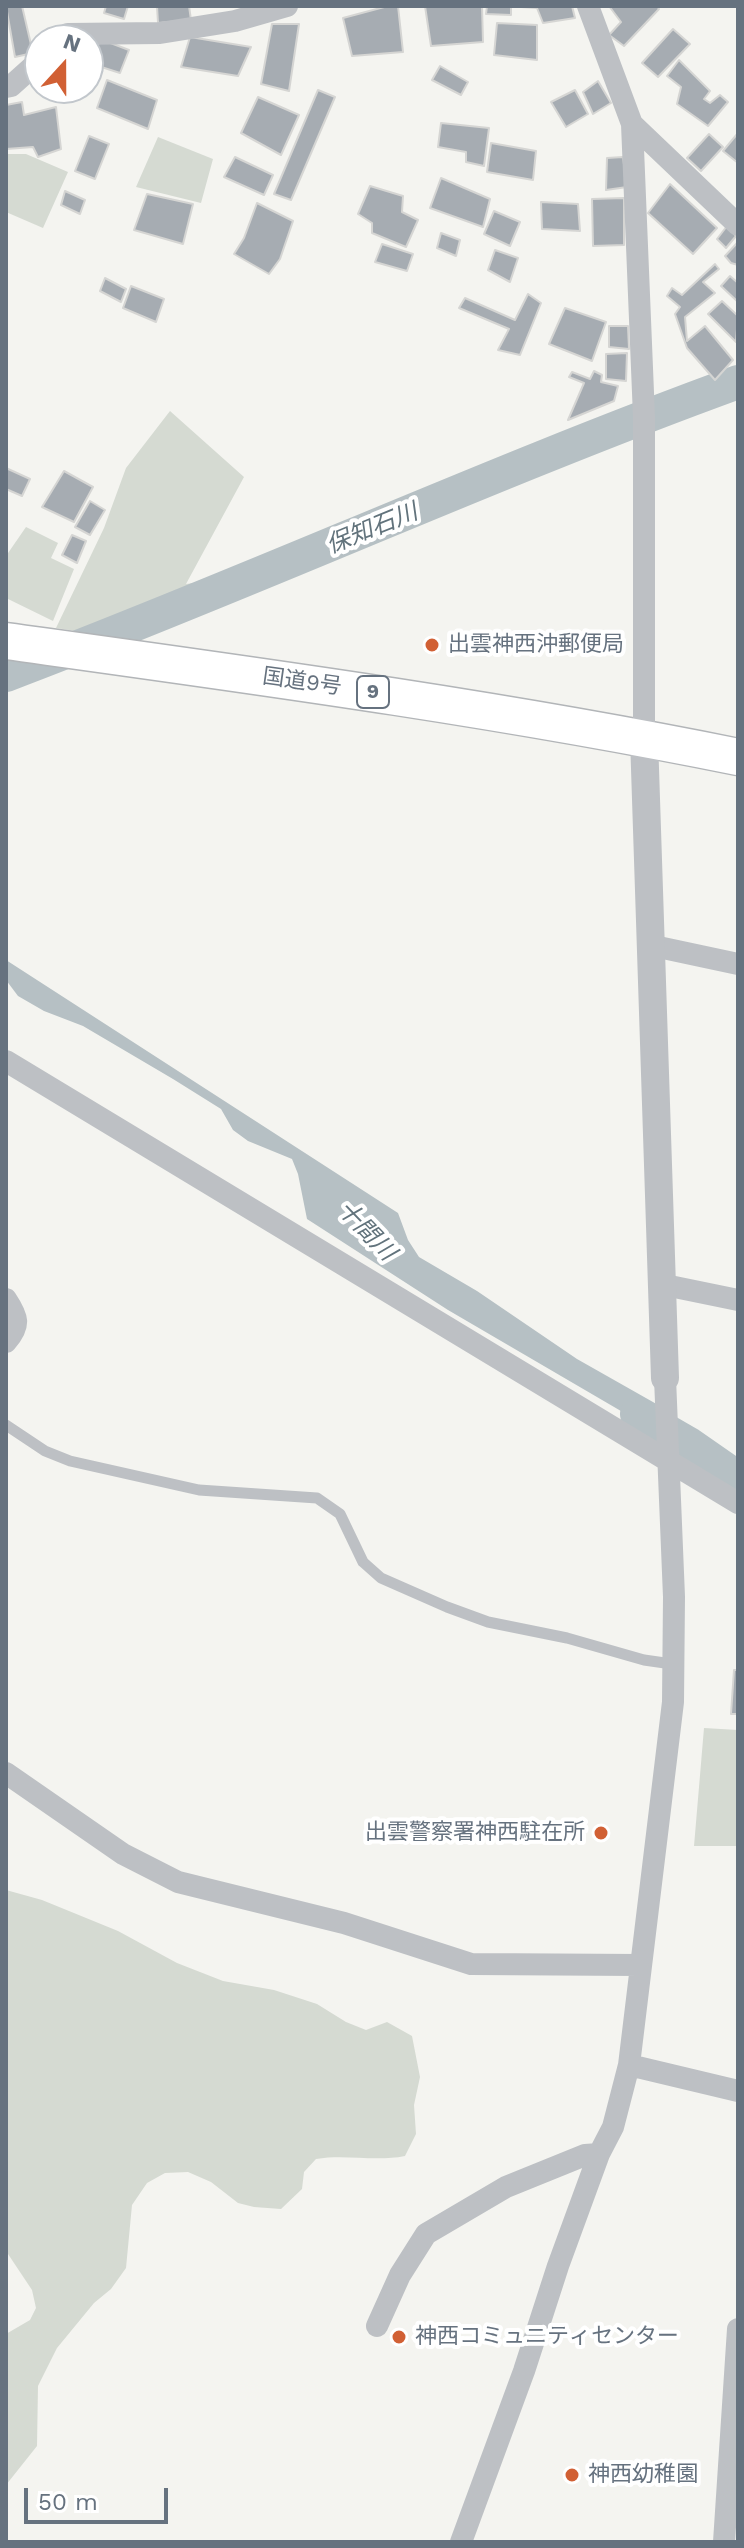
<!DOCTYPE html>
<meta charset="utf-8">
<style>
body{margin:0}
#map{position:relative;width:744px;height:2548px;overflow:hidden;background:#f4f4f0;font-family:"Work Sans",sans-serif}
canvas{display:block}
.frame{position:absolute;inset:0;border:8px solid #66727f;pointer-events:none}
.north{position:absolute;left:24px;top:24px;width:80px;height:80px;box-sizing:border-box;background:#fff;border:2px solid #c2c7cc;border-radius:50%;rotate:21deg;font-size:22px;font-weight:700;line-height:32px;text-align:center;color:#66727f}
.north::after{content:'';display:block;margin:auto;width:28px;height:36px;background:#d16034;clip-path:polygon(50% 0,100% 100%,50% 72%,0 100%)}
.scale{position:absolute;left:24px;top:2488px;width:144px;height:36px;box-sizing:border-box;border:4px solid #66727f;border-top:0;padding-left:10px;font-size:24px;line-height:28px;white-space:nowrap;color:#66727f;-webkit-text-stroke:6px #fff;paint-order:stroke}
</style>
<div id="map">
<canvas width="744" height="2548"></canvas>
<div class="frame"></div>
<div class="north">N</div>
<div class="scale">50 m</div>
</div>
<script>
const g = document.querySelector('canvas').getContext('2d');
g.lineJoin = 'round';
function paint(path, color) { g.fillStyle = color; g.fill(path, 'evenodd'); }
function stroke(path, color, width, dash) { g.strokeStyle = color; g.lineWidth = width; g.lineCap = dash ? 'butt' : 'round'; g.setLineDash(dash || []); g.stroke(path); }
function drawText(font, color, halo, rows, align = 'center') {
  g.font = font + ' "Work Sans","Noto Sans JP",sans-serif'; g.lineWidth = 8; g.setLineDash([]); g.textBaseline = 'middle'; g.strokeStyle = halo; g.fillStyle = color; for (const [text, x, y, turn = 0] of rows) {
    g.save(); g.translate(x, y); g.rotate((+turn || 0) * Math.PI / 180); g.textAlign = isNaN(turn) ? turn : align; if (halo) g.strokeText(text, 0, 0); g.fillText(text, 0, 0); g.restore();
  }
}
const green = new Path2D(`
 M158,137l55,22 -12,44 -65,-16z
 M6,154h20l42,18 -25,56 -37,-16z
 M170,411l74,66 -58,107 22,-3 -8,12 -98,42 -46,-7 48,-100 22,-60z
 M26,527l32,16 -7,15 23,11 -21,52 -47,-23v-42z
 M704,1728l34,2v116h-44z
 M6,1890l36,10 76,31 59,32 46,18 51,9 43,14 29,18 20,8 21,-8 25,14 8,41 -6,28 2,29 -11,22c-30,6 -59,-2 -89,3l-12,13 -2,17 -21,20 -27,-2 -16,-4 -27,-21 -23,-10 -23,1 -18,10 -15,22 -6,63 -15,21 -17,14 -37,45 -19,38 -1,60 -31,39v-151l24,-14 6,-12 -4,-18 -26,-39z`);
const water = new Path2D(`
 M6,960l392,253 10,27 11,17 58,34 100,68 83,47 2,29 -214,-125 -141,-91 -9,-45 -6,-15 -44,-18 -15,-11 -12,-21 -48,-30 -90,-53 -39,-15 -26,-15 -12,-16z`);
const river = new Path2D(`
 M6,675c246,-93 485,-203 732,-293
 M637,1414l52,30 49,34`);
const building = new Path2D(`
 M6,6h16l11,47 -18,4z
 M106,6h22l-4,13 -20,-6z
 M157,6h32l2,14 -33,3z
 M388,6h10l5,46 -51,4 -9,-38z
 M425,6h57l1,36 -52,4z
 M487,6h24v9l-25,-1z
 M572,6l3,12 -32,5 -6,-15 -16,-1z
 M609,6h48l2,3 -35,37 -15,-11 12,-13z
 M497,23l40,2v35l-43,-5z
 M272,24h27l-10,67 -28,-7z
 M673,29l17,15 -32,33 -16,-14z
 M190,37l61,10 -13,29 -57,-9z
 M100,39l29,11 -9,23 -28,-9z
 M679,60l31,31 -6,8 6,4 10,-8 8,7 -20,24 -31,-22 4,-17 -14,-11z
 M440,66l28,16 -7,13 -29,-15z
 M107,80l50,20 -9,29 -51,-21z
 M598,81l13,22 -18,11 -10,-22z
 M318,90l17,7 -44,103 -17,-6z
 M575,90l13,24 -22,13 -15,-25z
 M258,97l41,18 -18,40 -40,-22z
 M22,102l2,13 32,-8 5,42 -23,8 -5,-10 -27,2v-44z
 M441,123l48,5 -5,38 -18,-4v-10l-28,-5z
 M738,133v30l-15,-12z
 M709,134l14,13 -22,24 -14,-13z
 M89,136l20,8 -14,35 -20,-8z
 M491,143l45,8 -3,29 -46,-8z
 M235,157l38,18 -9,20 -40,-18z
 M623,157l4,30 -21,3 1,-32z
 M441,178l49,21 -7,28 -53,-19z
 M670,184l47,44 -24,26 -45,-41z
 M370,186l33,10 -1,16 16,8 -12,27 -34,-14v-10l-14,-9z
 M65,191l20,9 -5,14 -19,-9z
 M147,194l46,10 -10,40 -49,-14z
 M624,198v47l-31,1 -1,-47z
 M541,202l37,2 2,27 -38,-2z
 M257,203l36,18 -13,38 -11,15 -35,-20 10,-16z
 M494,211l26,11 -10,24 -26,-12z
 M727,226l9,10 -10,12 -9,-9z
 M441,233l19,7 -4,16 -19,-8z
 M738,242v23l-7,-2 -6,-7z
 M382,244l31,10 -6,17 -32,-9z
 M495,250l23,8 -8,24 -22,-12z
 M715,264l4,5 -16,13 12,11 -30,24 2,24 18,-15 28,34 -18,20 -28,-32 -12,-34 5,-7 -13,-11 5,-8 10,7z
 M730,276l8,7v19l-17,-16z
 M105,278l21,11 -5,13 -21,-11z
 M131,286l33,13 -8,23 -33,-14z
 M528,294l13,9 -21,52 -22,-5 11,-21 -50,-21 6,-10 50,22z
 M722,301l16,15 -2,26 -28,-28z
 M565,308l41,14 -14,39 -43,-17z
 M609,326h19l1,23 -20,-2z
 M627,353l-1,28 -20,-2v-25z
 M594,371l8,4 -1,7 17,4 -4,15 -46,19 16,-37 -15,-6 3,-5 18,7z
 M6,468l24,11 -8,17 -16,-7z
 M64,471l29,16 -19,35 -32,-15z
 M90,501l15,9 -15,25 -15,-8z
 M72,535l14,6 -9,22 -15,-8z
 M734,1670h4v44h-7z`);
const service = new Path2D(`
 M6,1425l39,26 25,10 129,29 118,8 23,16 23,48 18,16 66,29 41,15 79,16 77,22 28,4`);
const minor = new Path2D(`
 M588,6l44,118 12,293v321
 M62,40l6,-6 92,-1 75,-12 52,-15
 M6,87l5,-1 29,-26
 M632,124l106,101
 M649,945l89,19
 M6,1061l732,442
 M660,1284l78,16
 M6,1299c12,18 15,26 0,43
 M6,1773l117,81 55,28 166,41 127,41 169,1
 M629,2065l109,26
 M377,2326l23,-51 26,-41 80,-47 79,-32 14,-1
 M461,2542l63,-171 34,-105 41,-112 14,-27 16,-62 44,-363 1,-105 -9,-219
 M724,2542l14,-213`);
const tertiary = new Path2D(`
 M644,738l21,640`);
const trunk = new Path2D(`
 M6,641c245,34 490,67 732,116`);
const markers = [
 [432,645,8,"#d16034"],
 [601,1833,8,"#d16034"],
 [399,2337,8,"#d16034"],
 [572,2475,8,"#d16034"]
];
const shields = [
 [373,692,32]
];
const shieldNames = [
 ["9",373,692]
];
const poiNames = [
 ["出雲神西沖郵便局",448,645],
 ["出雲警察署神西駐在所",585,1833,"right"],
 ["神西コミュニティセンター",415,2337],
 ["神西幼稚園",588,2475]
];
const streetNames = [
 ["国道9号",302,682,8]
];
const waterNames = [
 ["保知石川",372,529,-22],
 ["十間川",366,1231,46]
];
paint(green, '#d5dad2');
paint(water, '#b6c0c4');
stroke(river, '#b6c0c4', 34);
paint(building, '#a6acb2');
stroke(building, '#d5d5d3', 2);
stroke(trunk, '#b2b5b8', 39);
stroke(service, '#bdc0c4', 11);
stroke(minor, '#bdc0c4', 22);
stroke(tertiary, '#bdc0c4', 28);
stroke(trunk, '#fff', 36);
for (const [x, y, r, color] of markers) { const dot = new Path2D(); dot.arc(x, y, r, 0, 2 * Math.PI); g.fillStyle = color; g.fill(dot); stroke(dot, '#fff', 3); }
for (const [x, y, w] of shields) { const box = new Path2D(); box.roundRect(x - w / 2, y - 16, w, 32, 6); g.fillStyle = '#fff'; g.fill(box); stroke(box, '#66727f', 2); }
drawText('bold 20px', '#66727f', null, shieldNames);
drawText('22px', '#66727f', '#fff', poiNames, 'left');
drawText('22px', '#66727f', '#fff', streetNames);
drawText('italic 24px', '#62737c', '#fff', waterNames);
</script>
